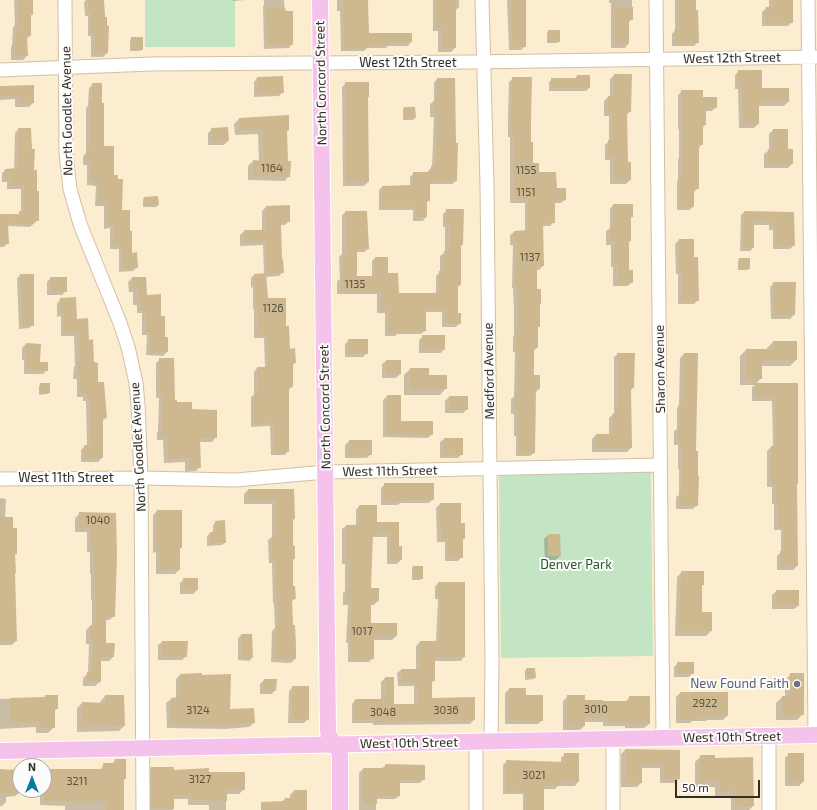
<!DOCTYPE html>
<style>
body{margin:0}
#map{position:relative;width:817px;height:810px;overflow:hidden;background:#fdedd0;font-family:"Exo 2",sans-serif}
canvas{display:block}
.north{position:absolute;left:12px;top:758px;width:40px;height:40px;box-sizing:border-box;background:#fcfcfc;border:1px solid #aca9a5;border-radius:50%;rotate:0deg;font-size:11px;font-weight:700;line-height:16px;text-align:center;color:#332d22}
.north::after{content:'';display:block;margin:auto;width:14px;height:18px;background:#067ba3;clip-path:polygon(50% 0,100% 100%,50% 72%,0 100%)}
.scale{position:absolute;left:675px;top:780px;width:85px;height:18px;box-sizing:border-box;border:2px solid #332d22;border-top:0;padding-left:5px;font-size:12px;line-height:14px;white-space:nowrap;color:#332d22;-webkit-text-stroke:3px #fcfcfc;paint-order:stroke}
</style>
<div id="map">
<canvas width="817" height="810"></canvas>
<div class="north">N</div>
<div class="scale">50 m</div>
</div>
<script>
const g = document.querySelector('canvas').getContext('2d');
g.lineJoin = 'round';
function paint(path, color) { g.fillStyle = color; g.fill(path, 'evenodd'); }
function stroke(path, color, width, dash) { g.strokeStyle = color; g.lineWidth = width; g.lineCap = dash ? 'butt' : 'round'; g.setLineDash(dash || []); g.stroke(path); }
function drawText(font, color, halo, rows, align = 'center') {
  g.font = font + ' "Exo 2",sans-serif'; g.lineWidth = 4; g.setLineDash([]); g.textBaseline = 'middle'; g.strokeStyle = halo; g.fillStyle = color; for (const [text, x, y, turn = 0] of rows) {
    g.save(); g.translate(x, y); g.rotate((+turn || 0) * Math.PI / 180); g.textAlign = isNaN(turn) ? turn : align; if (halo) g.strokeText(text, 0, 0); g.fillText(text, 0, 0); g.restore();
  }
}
const green = new Path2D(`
 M145,0h90v47h-90z
 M651,472l2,184 -152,2 -2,-184z`);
const shadow = new Path2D(`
 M14,0h15l3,15 -2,1v20l-4,3 1,17 -4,4h-12v-13l1,-2 1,-18 2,-2z
 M86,0h17l3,27 2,-1 -1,27 -4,4h-12v-21h-3v-20h-3l-1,-14z
 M233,0h13l-13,1z
 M264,0h20l1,12 7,32 -3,4 -25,1 -1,-43 1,-1z
 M337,0h30l1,34h43v8l-3,4h-20l-2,2h-19l-3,3h-23l-1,-40h-3z
 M433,0h26v7l-4,4v37l-4,4h-13v-21h-5z
 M507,0h17l1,46 -4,4h-12z
 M609,0h23v19l-4,4v21l-3,4h-14v-45h-2z
 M675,0h20l3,42 -4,4h-22v-12l3,-4z
 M769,0h23v22l-4,4h-26v-14l4,-4h3z
 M548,31l11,10 -2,2h-10v-10z
 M131,38l11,11 -2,2h-10v-11z
 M739,71l22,18 27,13 -4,4h-26v18l-4,4h-15l-1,-39h-3v-14z
 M614,75l16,37 -4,3 1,48 3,17 -4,4h-16v-24h-5v-15l4,-4v-25h-5v-15l4,-4h2v-18z
 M577,76l12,12 -3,3h-37v-9l3,-3h22z
 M257,78l26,14 -4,4 -25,1v-15z
 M513,78l17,42 2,44 6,9 27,27 -4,3h-7v19l-4,4h-8l1,40 -4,4h-3v20l4,14 -1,2v20l-2,2v20l-4,3v25l6,13 -4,4 -1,60 -4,3h-14v-20h-2v-22h-3v-15l3,-2 1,-45h-2v-15l1,-1v-27l-1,-21h-1l1,-43h-3v-10l4,-3 11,-1v-28h-15v-66h-2v-21l1,-34z
 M437,79l18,65 1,37 -4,3h-23v16l-3,3v14l-3,4h-10v-11h-34v-20l3,-3 28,-1v-9l4,-4h14v-2l4,-4 2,-50h-4v-13l4,-3v-18z
 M346,83l22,14 -1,1 1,84 -4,4h-21l-1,-99z
 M93,84l10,63 10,29 18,78 6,13 -4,4 -14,1v-23h-9v-21l-6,1v-23h-9l1,-20 -9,-1v-20h-4v-9l3,-3v-45l2,-2 1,-18z
 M0,87l33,16 -4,4h-14v-8l-15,1z
 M682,91l34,16 -4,4h-7v14l-3,3v16l-4,5v39l-4,4 -1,15 -4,3h-12v-29l1,-2v-20l1,-1v-29h-1v-34z
 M404,108l11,10 -2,2h-10v-11z
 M239,119l49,11 -2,2 1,30 2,14 -4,5 -37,-1v-14l5,-5h6l-1,-27 -23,1 -1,-11z
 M19,129l14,42 5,49 -8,7 -23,-1 1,17 -4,4h-4v-32h17l4,-2v-24h-14v-7h-5v-9l3,-3h9l1,-37z
 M212,129l16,12 -4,4h-16v-12z
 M773,130h14v20l5,14 -4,4h-24v-14l5,-4v-16z
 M144,198l14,7 -2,2h-13v-8z
 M614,205l18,12 -2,1v23l-2,2v28l4,11 -4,4h-15v-19h-2v-22h-5v-14l4,-3v-20z
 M289,206v15l-4,4h-5l1,35 2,12 -4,4 -13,1 1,22 18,28 4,23 6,13 -3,3v21l-4,3v61l-3,4h-14l-1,-29 -19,1v-30l3,-2v-23l3,-4h8l-1,-30h-10v-29h-1v-22l-2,1v-10l3,-3 10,-1 -1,-29 -23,1v-11l4,-4h18v-20l4,-4z
 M447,210l15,35 -2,2v38l-3,3v26l3,9 -4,4h-14v-15h-17v19l-4,3h-24l-2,2h-10v-23h-8v-19h-40v-13l3,-2 -1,-22 3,-3v-39l4,-3 22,37 -4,3h-8v25h16v-16l3,-3 12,16 11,20h38v-18l4,-4v-16l5,-4v-25h-2v-13z
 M744,212l49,1 1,32 -4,4h-17v-19h-4v-5h-16v23l-3,3h-10l1,-36z
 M679,240l19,60 -4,4h-16v-30h-2l-1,-30z
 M740,259l9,9 -1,2h-10v-9z
 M20,275l13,50 -4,3 -10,1 -2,-51z
 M51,278l15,13 -4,4h-15v-13z
 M132,278l28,39 7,35 -4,4 -17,-1 1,-20h-5v-22h-5v-8h-4v-13h-4l-1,-10z
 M774,283l20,32 -4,4h-19l-1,-32z
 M61,299l15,21 12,21 18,77 -4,3v37l-4,4h-17v-12l4,-4h2l-1,-45h-3v-4h-6v-18h-4l1,-12 1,-1 -1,-30h-13v-20l-4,1v-14z
 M423,336l21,13 -3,4h-22v-13z
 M349,340l18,13 -4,4h-18v-13z
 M773,342h23v18l-6,6h-29v12l-5,6h41l-1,101 1,81 -4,4h-16v-14l4,-4v-22h-7v-26h-2v-17h-5v-36l4,-4h2l-1,-46h-20v-14l3,-2h-15v-29l6,-6h21v-2z
 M26,344l13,19 8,7 -4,4h-19v-14h-2v-12z
 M618,354l15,34 -3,3 1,57 -4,4h-35v-13l4,-4h13v-17l5,-5v-56z
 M684,354l11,98 2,53 -4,4h-17v-12l3,-2v-26h-1v-24h-4v-14l3,-2v-21l2,-3 1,-47z
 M160,359l14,42 17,9 25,27 -4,5h-13l1,25 -4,4 -11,1v-10l-21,1 -1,-23h-6v-7l1,-2 1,-33h-3v-35z
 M386,361l14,13 -4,4h-14v-14z
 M410,369l18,7 18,12 -6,7h-36v-20z
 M41,384l8,9 -2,1 -8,1v-9z
 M387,396l13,26 32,12 -4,4 -45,-1v-37z
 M449,397h18v12l-4,4h-18v-12z
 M444,439l18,15 -4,4h-18v-16z
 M349,441h22v13l-4,4h-22v-13z
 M385,484l48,15 -4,4h-29l-2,2h-17v-17z
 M248,490h45l1,29 -2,3 2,37 -2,2v26l3,12 -4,3 4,57 -4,4 -20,-1 1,-31 3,-3 -1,-25h-1l-1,-40h-3l-1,-23 4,-3v-33h-28v-10z
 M0,498l6,1 -1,19 7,11 4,24 -2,2v19l2,67 -4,4h-12z
 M440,504l22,36v17l-4,4h-13v-19h-8l-1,-34z
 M359,506l17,18 22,-1v24h3v13l-4,4h-10v-27h-15l-2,52 8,12 -4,4h-4v19l26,12 -4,4h-18l-1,18 -4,4h-21v-19h-2l2,-38h-5v-12l2,-2v-27h-3v-35l4,-3h10v-16z
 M157,511l24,37 -2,2v20l-4,4h-19v-22l-3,1v-38z
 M80,513l35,1 -1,102 -5,4h-4v24l8,13 -4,4h-9v21l-5,4h-12v-8l5,-5 1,-29h-3v-14l4,-4h2v-26h-1v-26h-1v-22h-3v-20h-12v-14z
 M216,522l9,20 -3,3 -15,1v-10l3,-3h3v-8z
 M548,535l12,21 -4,4h-11l-1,-21z
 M413,567l9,11 -2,2h-8v-12z
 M682,572l21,13 -2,2v26l10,18 -5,5h-31l2,-59z
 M184,579h13v11l-4,4h-13v-11z
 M439,583l25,74 -3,4h-27v19l-3,4v15l43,21 -4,4 -97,1v-2h-21v-19l3,-4h26v-18l4,-4h8v27h21v-19h-16l-1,-13 4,-3h15v-24l4,-4h16l2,-43h-3v-13z
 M776,591h22v15l-4,3h-22v-14z
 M241,635l11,23 -3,3 -11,-1v-22z
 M162,642l24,14 -4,4h-24v-15z
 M678,663l15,10 -4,4h-15v-10z
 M527,669l8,9 -2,1 -8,1v-9z
 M791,674l12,40 -6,6h-21v-17l6,-6h3v-17z
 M180,675h50l-1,35 25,13 -5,4 -24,2 -58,-1 -1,-25 5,-4 5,-1v-19z
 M264,680l11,10 -3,4h-12v-10z
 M293,687l15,32 -4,4h-16l1,-32z
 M509,689l16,7 17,24 -4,4h-33v-31z
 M680,693h47v23l-4,4h-16l-1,1h-14l-2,2h-14v-26z
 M45,696l12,12 -3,4v15l-6,6h-12v-6l-36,2v-30l44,-1z
 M105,696h18l1,30 -5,5 -42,1v-24l5,-5h18v-1z
 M568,696l16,5 18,1h23l5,-5 19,27 -5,4h-19v-2h-22v-4h-19v4l-4,4h-17v-29z
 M625,750l54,1v28l-4,4h-15v-15h-19v15l-4,4h-16v-33z
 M565,754l13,28 -3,4h-17l-3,3h-12v21h-20v-16h-20v-29l4,-4 54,2v-5z
 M789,754l14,28 -4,4h-14v-28z
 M701,756l13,3 38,-1 1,48 -4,4h-18v-13h-16v-10h-20v-25z
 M115,760h10v19l-2,2v29h-58v-4l-25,-1v-15h4v-19l56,-1 4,-6h8z
 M386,765l38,14 -4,4h-21v13l-4,3h-19v11h-17v-37l4,-4h18z
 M151,768l57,5 36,16 -5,5h-13v16h-17v-5h-21v-6h-15v10l-1,1h-25v-37z
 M0,769h5v1h15v20h4l-9,6 -9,1v5l-4,4h-2z
 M294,791h12v19h-35l14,-11h5v-4z`);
const building = new Path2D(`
 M33,0v15h-2v21h-4l1,20h-13l-1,-14h2l1,-20h2l-1,-21z
 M88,0h16l1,17h2v9l2,-1 -1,28h-14l1,-20h-4v-21h-3z
 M343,0h25l1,33h43v9h-21v3h-22v3h-25z
 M436,0h20v48h-14v-20h-6z
 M511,0h15v47h-14z
 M679,0h17v10h2l1,33h-24v-14h4z
 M772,0h21v23h-27v-16h6z
 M614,7h19v13h-4v24h-14z
 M266,8h19l1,3h7v34h-25z
 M548,30h12v12h-12z
 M131,37h12v13h-12z
 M738,70h24v18h27v14h-30v22h-16l-2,-39h-3z
 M614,74h18l-1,38h-4l1,50h3v18h-17v-24h-6v-16h5l-1,-28h-4v-16h6z
 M577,75h13v13h-39v-10h26z
 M283,76l1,17h-27v-16z
 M512,77h20l-1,43v22h2v21h6v9h17l1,16h9v12h-11v23h-12l1,43h-7v23h4v15h-1v23h-2v21h-4v27h6v14h-4l-1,64h-16v-21h-2v-22h-2v-16h2l1,-46h-2v-16h2v-28l-1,-19h-2l1,-43h-2v-11l14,-1v-31h-15v-36h1v-29h-2l-1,-22z
 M437,78h18l1,65h2l-1,38h-27v20h-3v16h-11v-10h-34v-21l31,-1v-13h18v-6h5l1,-53h-3v-13h3z
 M345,82h24v15h-1l1,85h-23z
 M92,83h10v20h2v43h10v29h4v4h5l-1,31h8v21h2v22l5,-1 1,16h-15l-1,-22h-9l1,-21h-6l-1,-22h-8v-21h-8v-21h-5v-10h3v-48h3z
 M34,85v18h-15v-7h-19v-10z
 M681,90h22v7h14v11h-11v17h-3v20h-4v44h-5v18h-14v-31h1v-22h2v-29h-2z
 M404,107h11l1,11h-12z
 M289,115v15l-2,1 1,30h3l-1,16 -37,-1v-16l11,1 -2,-31h-23v-12z
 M228,127l1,14 -17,1 -1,-14z
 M18,128h13l1,21h3l-1,21h3v21h2v30h-5v3l-26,-1 1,21h-9v-30h19v-3l5,1v-26h-13l-1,-8 -5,1v-10l13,-1z
 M773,129h15v20h5v15h-25v-15h5z
 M158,196l1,9 -15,1v-9z
 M613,204h20v13h-2v24h-2v29h4v13h-16v-19h-3v-23h-4v-15h3z
 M290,205v17h-9l1,37h1l1,14h-17l-1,-31h-22v-12h22v-24z
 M446,209h18l-1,36h-2v40h-3v28h3v11h-16v-15h-19v22h-26v2h-12v-23h-7v-19h-40v-15h2v-23h3l-1,-42h22l2,38h-12v27h18v-19h13v16h10l1,20h40v-22h5v-20h5v-27h-3z
 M744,211l50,1 1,34h-19v-20h-4v-4h-18v26h-11z
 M679,239h15v18h4l1,44h-18v-30h-2z
 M739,258h11v11h-11z
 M266,273l2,25h18v28h3l1,23 5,-1 1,15h-3v24h-4v65h-15l-1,-29 -19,1v-31h3v-26h11l-1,-32h-10v-29h-1v-22l-2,1v-11z
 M20,274h14v52h-12z
 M50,277h17v15h-16z
 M132,277h14l1,18 14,-1v22h4v21h3v15h-18v-20h-4l-1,-22h-5v-9h-3v-13h-5z
 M773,282h23l-1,33h-21z
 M76,297l1,22 11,-1 1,22 4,-1 1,23 4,1v19h6l3,36h-4v40l-19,1v-14h6l-1,-47h-2v-4h-6l-1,-18h-3v-14h2l-1,-30 -14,1v-20h-3l-1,-15z
 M422,335h23v15h-23z
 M348,339h20v15h-20z
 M773,341h24v19h-35v19h-17l1,-30h27z
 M26,343l15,1 -1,18h8v9l-21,-1v-14h-2z
 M617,353h18l-1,35h-3l1,60h-36v-14h16l1,-21h4z
 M684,353h14l-2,98h2v25h1l-1,30h-18v-14h2v-26h-1v-24h-3v-16h2v-23h3z
 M159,358h15l1,42h2v2h15v7l25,1v28h-17l1,30h-12v-10l-21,1 -1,-23h-6v-8h1l1,-34h-3z
 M386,360h15v14h-15z
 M410,368h19v7h18v14h-37z
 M40,383h10v10l-9,1z
 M755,383h43v101h-1l1,82h-17l-1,-15h4v-24h-6v-26h-2v-17h-5v-38h5v-48h-21z
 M387,395h14v26h32v14l-46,-1z
 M449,396h19v14h-19z
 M444,438h19v17h-19z
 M349,440h23v15h-23z
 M384,483h50v17h-31v1h-19z
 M248,489h46l1,30h-2v27h2v13h-2v27h2l1,13h-4l1,26h2l1,20v14h-21l1,-33h2v-26h-2v-41l-4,1v-25h4v-35h-28z
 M440,503h21v20h4v16h-2v19h-15v-19h-7z
 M359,505h18v17h22v24h3v14h-12v-26h-17l-2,54h8v13h-8v22h26v13h-21v3h-2v20h-23v-20h-2l2,-38h-4v-13h2v-28h-4l1,-35h13z
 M157,510h25v38h-2v22h-20l-1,-21h-3z
 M79,512l37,1 1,43 -2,61 -9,-1v27h9l-1,14h-13v25h-14v-10h5l1,-32h-3v-15h6v-29h-1v-26h-1v-22h-3v-20h-12z
 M0,517h13v11h4v26h-2l1,19h-1l2,68h-17z
 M225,520l1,23h-16v-11h6l-1,-11z
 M548,534h12l1,22h-13z
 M413,566h10v13h-10z
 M681,571h23v14h-2v27h10v19h-33z
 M183,578h15v12l-14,1z
 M438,582h27v75h-30v24h-3v17l43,-1v23l-99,2v-2h-21v-21h30v-22h9v27h23v-22h-16v-13h19v-28h19l2,-45h-3z
 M776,590h23v16h-23z
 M241,634h11l1,24h-12z
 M162,641h26l-1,16 -25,-1z
 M677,662h17v12h-17z
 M526,668h9l1,10h-9z
 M202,673v2l29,-1 -1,35 24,-1 1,15 -25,2 -59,-2v-25l9,-1v-23z
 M790,673h14v42h-22v-19h8z
 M264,679h13l-1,12h-12z
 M292,686h17v34l-17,-1z
 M509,688h17v7h17v26l-34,-1z
 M680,692h48v24h-17v2h-16v2h-15z
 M45,695h13v14h-3v19h-14v-6l-30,1 -1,-25 35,-1z
 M105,695h19l1,31 -44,1 1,-25 23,1z
 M567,695h18v5h18v1h26v-5h21v28h-21v-2h-21v-4h-23v8h-18z
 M625,749l55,1v29h-16v-15h-22v19h-17z
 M564,753h15v29h-19v4h-16v24h-18v-19h-20v-31l58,2z
 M788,753h16v29h-16z
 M700,755h15v3l38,-1 1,49 -18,1v-16l-16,1v-10h-20z
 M115,759h11v20h-2v31h-18l-1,-8 -61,-1v-32h60l-1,-6h12z
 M385,764l40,1v15h-25v16h-23v8h-14v-36h22z
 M151,767h23v3l35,-2v4h36v18l-18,-1v12l-35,-1v-5h-18v14h-23z
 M20,769v24h-20v-23z
 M294,790h13v20h-46v-8l24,-1v-3h9z`);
const minor = new Path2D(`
 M65,0l1,153 4,36 10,35 40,99 8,24 8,36 2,21 3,74 2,332
 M482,0l5,185 5,477 -1,79
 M656,0l7,738
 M808,0l7,735
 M0,70l152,-6 321,-2 344,-5
 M0,479l141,-1 95,2 90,-8 334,-7
 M769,736v74
 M613,739v71
 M476,810v-68`);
const major = new Path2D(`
 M320,0l8,731c1,10 10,14 12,24v55
 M0,751l817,-16`);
const markers = [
 [797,684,4,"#6b7280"]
];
const numberNames = [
 ["1164",272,168],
 ["1155",526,170],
 ["1151",526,192],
 ["1137",530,257],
 ["1135",355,284],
 ["1126",273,308],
 ["1040",98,520],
 ["1017",362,631],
 ["2922",705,703],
 ["3010",596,709],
 ["3124",198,710],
 ["3036",446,710],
 ["3048",383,712],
 ["3021",534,775],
 ["3127",200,779],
 ["3211",77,781]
];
const streetNames = [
 ["West 12th Street",732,58,-1],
 ["West 12th Street",408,63],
 ["North Concord Street",321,83,-91],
 ["North Goodlet Avenue",67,111,-91],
 ["Sharon Avenue",660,369,-91],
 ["Medford Avenue",489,371,-91],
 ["North Concord Street",325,407,-91],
 ["North Goodlet Avenue",138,447,-93],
 ["West 11th Street",390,471,-1],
 ["West 11th Street",66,478],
 ["West 10th Street",732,737,-1],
 ["West 10th Street",409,743,-1]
];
const parkNames = [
 ["Denver Park",576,565]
];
const worshipNames = [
 ["New Found Faith",789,684]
];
paint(green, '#c4e5c4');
paint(shadow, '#0003');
paint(building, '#cdb890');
stroke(minor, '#d0c0a4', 15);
stroke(major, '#fff', 18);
stroke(minor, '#fff', 13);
stroke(major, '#f5c2eb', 16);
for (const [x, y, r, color] of markers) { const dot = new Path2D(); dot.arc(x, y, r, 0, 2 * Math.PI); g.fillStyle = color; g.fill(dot); stroke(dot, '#fcfcfc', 1.5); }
drawText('11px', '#5a503e', null, numberNames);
drawText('13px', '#332d22', '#fcfcfc', streetNames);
drawText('13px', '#28572a', '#fcfcfc', parkNames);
drawText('13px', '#5b616d', '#fcfcfc', worshipNames, 'right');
</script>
